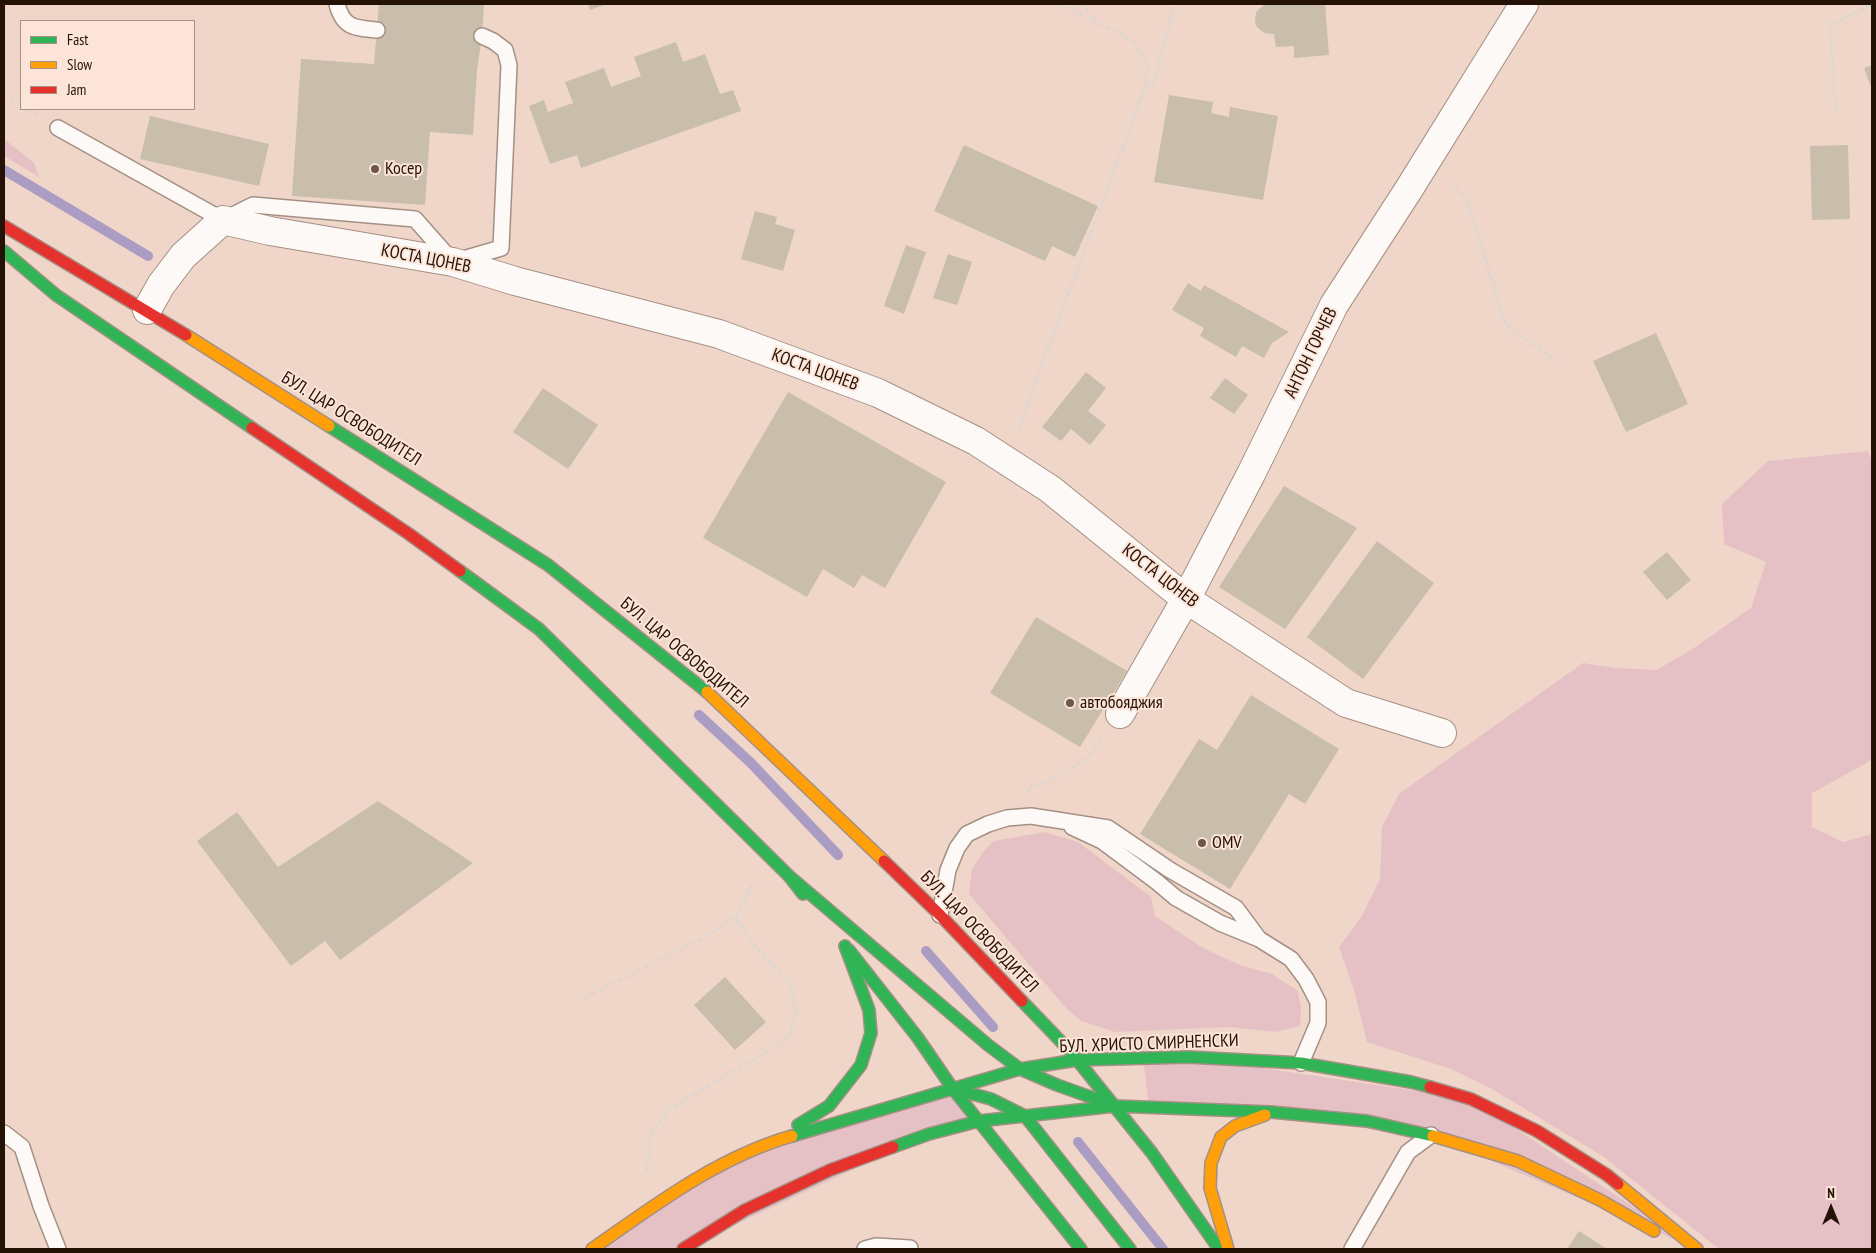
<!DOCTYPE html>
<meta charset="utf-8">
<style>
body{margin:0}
#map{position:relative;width:1876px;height:1253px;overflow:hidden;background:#efd6c9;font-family:"PT Sans Narrow",sans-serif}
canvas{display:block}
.frame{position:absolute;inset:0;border:5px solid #251206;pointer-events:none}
.legend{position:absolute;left:20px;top:20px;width:175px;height:90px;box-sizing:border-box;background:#fce5d8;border:1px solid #a69184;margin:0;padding:6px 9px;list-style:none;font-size:15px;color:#251206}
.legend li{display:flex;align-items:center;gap:10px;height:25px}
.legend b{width:25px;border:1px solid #a69184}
.north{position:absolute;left:1806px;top:1183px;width:50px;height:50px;-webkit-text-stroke:4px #fce5d8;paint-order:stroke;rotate:0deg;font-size:14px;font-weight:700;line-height:20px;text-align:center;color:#251206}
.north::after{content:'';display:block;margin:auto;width:18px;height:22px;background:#251206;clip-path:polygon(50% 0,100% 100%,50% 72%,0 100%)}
</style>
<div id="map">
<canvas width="1876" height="1253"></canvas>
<div class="frame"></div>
<ul class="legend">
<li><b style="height:6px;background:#30b455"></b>Fast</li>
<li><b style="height:6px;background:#ff9f0a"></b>Slow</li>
<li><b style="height:6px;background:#e5322d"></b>Jam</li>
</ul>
<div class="north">N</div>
</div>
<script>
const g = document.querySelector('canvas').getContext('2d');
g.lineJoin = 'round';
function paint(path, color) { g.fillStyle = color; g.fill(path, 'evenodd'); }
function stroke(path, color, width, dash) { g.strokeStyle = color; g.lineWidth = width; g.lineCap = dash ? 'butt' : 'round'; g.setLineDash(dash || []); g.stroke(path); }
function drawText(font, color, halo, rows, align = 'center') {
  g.font = font + ' "PT Sans Narrow",sans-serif'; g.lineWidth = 4; g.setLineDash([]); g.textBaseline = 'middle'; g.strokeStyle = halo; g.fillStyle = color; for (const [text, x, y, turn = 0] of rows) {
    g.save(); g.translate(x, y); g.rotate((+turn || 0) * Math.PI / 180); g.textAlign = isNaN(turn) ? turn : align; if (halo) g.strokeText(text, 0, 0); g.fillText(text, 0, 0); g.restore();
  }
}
const green = new Path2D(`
 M4,139l30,24 5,14 -35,-21z
 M1868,451l4,11v298l-60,33v34l31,15 29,-8v415h-153l-115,-92 -112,-68 -41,-20 -84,-27 -13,-52 -15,-43 23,-31 18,-37 2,-52 17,-33 184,-131 32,5 41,2 32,-18 63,-44 15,-46 -42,-18 -2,-40 46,-43z
 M1044,832l34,10 73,55 4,19 48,32 39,18 30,8 26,17 3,17 -1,18 -24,6 -46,-5 -115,5 -34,-11 -15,-13 -97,-114 3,-25 12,-18 10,-10z
 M1188,1057l283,42 226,150 -266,-114 -282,-29 -6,-48z
 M953,1089l26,32 -50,13 -246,115h-91l113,-76z`);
const stream = new Path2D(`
 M4,170l144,86
 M699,715l52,48 87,92
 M926,951l67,76
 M1078,1142l85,107`);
const building = new Path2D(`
 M379,4h105l-2,32 -5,34 -4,65 -43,-3 -5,73 -133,-9 9,-137 73,5z
 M588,4h19l-17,6z
 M1265,4h60l4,51 -35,3v-12l-18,1 -2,-13 -10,-1 -7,-6 -2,-5 1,-10z
 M676,42l7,20 22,-8 15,40 13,-4 8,21 -160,57 -4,-13 -27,9 -21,-58 15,-6 4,12 25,-9 -8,-21 39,-14 7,19 30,-11 -7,-19z
 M1872,65v25l-8,-22z
 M1169,95l44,7 -2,11 18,4 1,-10 48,9 -15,84 -109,-18z
 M150,116l119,28 -10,42 -119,-27z
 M964,145l134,61 -23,51 -23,-11 -7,15 -111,-50z
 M1848,145l2,74 -38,1 -2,-74z
 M755,211l22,6 -2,7 20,6 -12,41 -42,-12z
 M906,245l20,7 -22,62 -20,-8z
 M948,254l24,8 -15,43 -24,-7z
 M1188,283l13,8 3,-6 85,47 -17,11 -8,15 -22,-12 -6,11 -36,-21 4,-8 -32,-18z
 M1656,333l32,71 -62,28 -33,-71z
 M1086,372l20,16 -18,23 18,14 -16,20 -19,-16 -10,12 -19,-14z
 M1225,378l23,17 -14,19 -24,-16z
 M543,388l55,37 -30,44 -55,-37z
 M788,392l158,90 -61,106 -23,-13 -8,13 -31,-19 -16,28 -104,-59z
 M1284,486l73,42 -72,101 -66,-42z
 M1377,541l57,42 -71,96 -56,-42z
 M1667,552l24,28 -24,20 -24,-28z
 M1036,617l91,54 -47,76 -90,-54z
 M1251,695l88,54 -34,55 -16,-10 -59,95 -90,-55 59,-95 18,11z
 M378,801l95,62 -133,97 -15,-19 -34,25 -94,-125 40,-29 41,55z
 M725,977l41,45 -31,28 -41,-45z
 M1579,1231l28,18h-40z`);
const path = new Path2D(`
 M1081,4l16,17
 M1146,87l7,-3 22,-80
 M4,93l17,11
 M28,109l10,6
 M1836,112l-6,-87 42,-20
 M1449,182l17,16 40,127 51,36
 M1018,430l127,-343 3,-23 -13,-22 -74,-38
 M1029,793l-1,-5 31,-11 27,-18 16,-21
 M584,998l121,-61 30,-20 11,-18 6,-16
 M646,1173l5,-39 17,-24 121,-72 7,-27 -5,-25 -34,-38 -22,-31`);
const lane = new Path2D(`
 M337,4c6,24 18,24 40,26
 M58,128l165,92 30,-15 162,14 38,43 48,-14 8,-183 -4,-15 -12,-9 -11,-5
 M1072,827l30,14 55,41 19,16 44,25 39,16 32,20 15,20 12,23v21l-17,40
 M940,915l8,-45 9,-22 10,-14 21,-10 19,-6 24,-2 77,12 62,42 66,38 23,31
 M4,1133l18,14 19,59 17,43
 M865,1249l11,-3 34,2
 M1352,1249l56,-97 23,-17`);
const street = new Path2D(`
 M147,310l14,-25 22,-29 40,-36 47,11 183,31 62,19 204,53 159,59 98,48 74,48 136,110 160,104 96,30
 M1120,714l66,-115 65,-125 83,-169 75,-116 115,-185`);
const fast = new Path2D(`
 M4,251l52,44 196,133
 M329,426l219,139 159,127
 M460,571l79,58 250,247 14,18
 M789,876l199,169 32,24 37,16 53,19
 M849,950l69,88 35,51 128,160
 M1022,1001l48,50 82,102 67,96
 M954,1089l37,10 34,17 105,133
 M798,1125l31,-19 32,-41 10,-32 -2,-23 -24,-64
 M792,1136l228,-67 57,-9 111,-3 113,6 110,19 19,5
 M893,1147l36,-13 50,-13 136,-15 156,6 96,9 66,15`);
const slow = new Path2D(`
 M186,335l143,91
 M707,692l177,169
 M1433,1136l85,25 82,39 54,31
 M1618,1184l79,65
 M592,1249c63,-44 126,-92 200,-113
 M1228,1249l-18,-61 1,-25 10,-26 14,-11 30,-11`);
const jam = new Path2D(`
 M4,226l182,109
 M252,428l157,106 51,37
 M884,861l56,54 82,86
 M1430,1087l41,12 66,32 70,44 11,9
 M683,1249l62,-39 85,-40 63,-23`);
const markers = [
 [375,169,5,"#6c574a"],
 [1070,703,5,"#6c574a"],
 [1202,843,5,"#6c574a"]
];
const poiNames = [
 ["Косер",385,169],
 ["автобояджия",1080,703],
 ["OMV",1212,843]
];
const streetNames = [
 ["КОСТА ЦОНЕВ",426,259,11],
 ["АНТОН ГОРЧЕВ",1311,353,-64],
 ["КОСТА ЦОНЕВ",815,370,20],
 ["БУЛ. ЦАР ОСВОБОДИТЕЛ",351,419,32],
 ["КОСТА ЦОНЕВ",1160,576,38],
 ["БУЛ. ЦАР ОСВОБОДИТЕЛ",684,653,40],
 ["БУЛ. ЦАР ОСВОБОДИТЕЛ",979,932,46],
 ["БУЛ. ХРИСТО СМИРНЕНСКИ",1149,1044,-2]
];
paint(green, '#e5c1c5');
stroke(stream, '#ab9cc3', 10);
paint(building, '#c8beab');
stroke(lane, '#a49084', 18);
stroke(street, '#a49084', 30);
stroke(fast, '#a49084', 14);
stroke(slow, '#a49084', 14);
stroke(jam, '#a49084', 14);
stroke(path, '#dfd6d2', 3, [5, 2.5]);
stroke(lane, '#fdf9f7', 15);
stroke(street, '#fdf9f7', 28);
stroke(fast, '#30b455', 11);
stroke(slow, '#ff9f0a', 11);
stroke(jam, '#e5322d', 11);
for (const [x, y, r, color] of markers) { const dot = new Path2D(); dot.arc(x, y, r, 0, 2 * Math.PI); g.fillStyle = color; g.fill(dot); stroke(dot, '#fce5d8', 2); }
drawText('18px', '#251206', '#fce5d8', poiNames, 'left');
drawText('18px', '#251206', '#fce5d8', streetNames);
</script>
